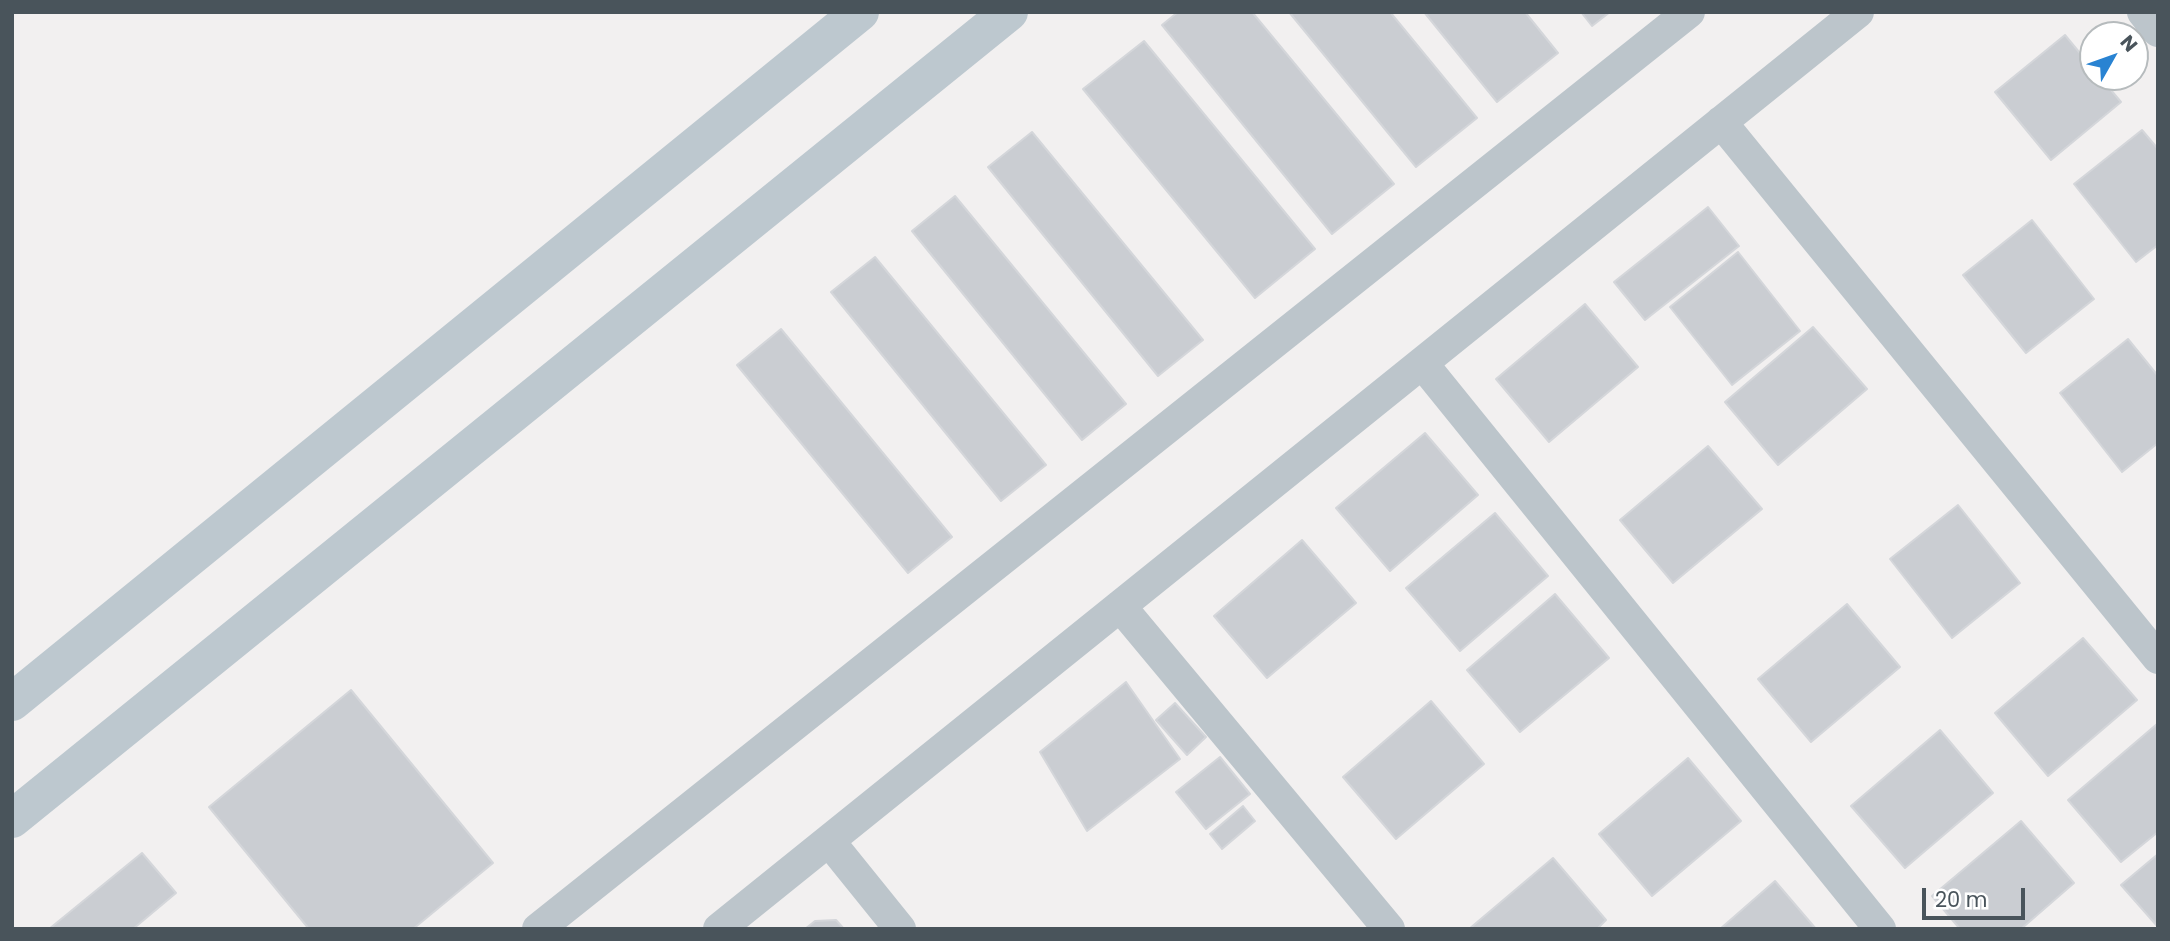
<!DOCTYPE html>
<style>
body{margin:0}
#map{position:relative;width:2170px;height:941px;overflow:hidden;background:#f2f0f0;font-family:Poppins,sans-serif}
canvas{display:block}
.frame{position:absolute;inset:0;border:14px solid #49545b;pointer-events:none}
.north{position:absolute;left:2079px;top:21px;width:70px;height:70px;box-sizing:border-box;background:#fff;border:2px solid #b6bbbd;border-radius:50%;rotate:50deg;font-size:19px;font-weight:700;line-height:28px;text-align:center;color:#49545b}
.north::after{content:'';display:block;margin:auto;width:24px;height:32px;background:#2983d2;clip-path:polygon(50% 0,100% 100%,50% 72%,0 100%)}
.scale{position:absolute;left:1922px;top:888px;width:103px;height:32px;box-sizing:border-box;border:4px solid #49545b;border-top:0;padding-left:9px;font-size:21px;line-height:24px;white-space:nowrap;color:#49545b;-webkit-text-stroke:5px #fff;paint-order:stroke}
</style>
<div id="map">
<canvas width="2170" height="941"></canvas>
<div class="frame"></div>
<div class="north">N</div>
<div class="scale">20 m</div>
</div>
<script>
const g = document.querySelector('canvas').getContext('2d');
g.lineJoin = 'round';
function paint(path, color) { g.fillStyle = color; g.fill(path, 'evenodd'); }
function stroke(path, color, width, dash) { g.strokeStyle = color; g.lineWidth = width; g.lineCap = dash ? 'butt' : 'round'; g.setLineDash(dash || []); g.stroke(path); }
const building = new Path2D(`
 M1178,12h74l142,172 -62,50 -170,-209z
 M1289,12h101l87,106 -61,49z
 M1424,12h101l33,41 -61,49z
 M1581,12h29l-18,14z
 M2065,35l28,34v8h7l21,25 -70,58 -56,-68z
 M1144,41l171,208 -60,49 -172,-209z
 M2142,130l16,19v96l-22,17 -62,-78z
 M1032,132l171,208 -45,36 -170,-209z
 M955,196l171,208 -44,36 -170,-209z
 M1708,207l31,39 -94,74 -31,-38z
 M2032,220l62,79 -68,54 -63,-78z
 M1738,252l62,79 -68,54 -62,-78z
 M875,257l171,208 -45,36 -170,-209z
 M1585,304l53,63 -89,75 -53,-63z
 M1813,327l54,62 -89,76 -53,-63z
 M781,329l171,208 -44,36 -171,-208z
 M2128,339l30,37v67l-36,29 -62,-79z
 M1425,433l53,62 -88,76 -54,-63z
 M1708,446l54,63 -89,74 -53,-63z
 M1958,505l62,78 -68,55 -62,-79z
 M1495,513l53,63 -88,75 -54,-63z
 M1302,540l54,63 -89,75 -53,-62z
 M1555,594l54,64 -89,74 -53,-62z
 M1847,604l53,63 -89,75 -53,-63z
 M2083,638l54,62 -89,76 -53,-63z
 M1126,682l54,77 -93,72 -47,-79z
 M351,690l142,173 -80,66h-104l-100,-122z
 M1431,701l53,63 -88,75 -53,-62z
 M1175,703l31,34 -19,18 -31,-35z
 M2157,724l1,108 -37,30 -53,-62z
 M1940,730l53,63 -88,75 -54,-62z
 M1220,757l30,37 -44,35 -30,-37z
 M1688,758l53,63 -89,75 -53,-62z
 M1243,806l12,15 -33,28 -12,-15z
 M2021,821l53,62 -53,46h-61l-28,-33z
 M142,853l34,40 -43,36h-84z
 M2158,854v73l-37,-42z
 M1553,858l53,62 -9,9h-128z
 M1775,881l41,48h-96z
 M836,920l8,9h-39l10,-8z`);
const street = new Path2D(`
 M2143,12l15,19
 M1721,122l437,536
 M1422,363l458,566
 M1120,606l269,323
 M829,841l71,88
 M538,929l1151,-917
 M719,929l1139,-917`);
const secondary = new Path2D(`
 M12,702l848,-690
 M12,819l997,-807`);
paint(building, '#cacdd2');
stroke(building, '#d4d6da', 2);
stroke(street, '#bcc5cb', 32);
stroke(secondary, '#bdc8cf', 38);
</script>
